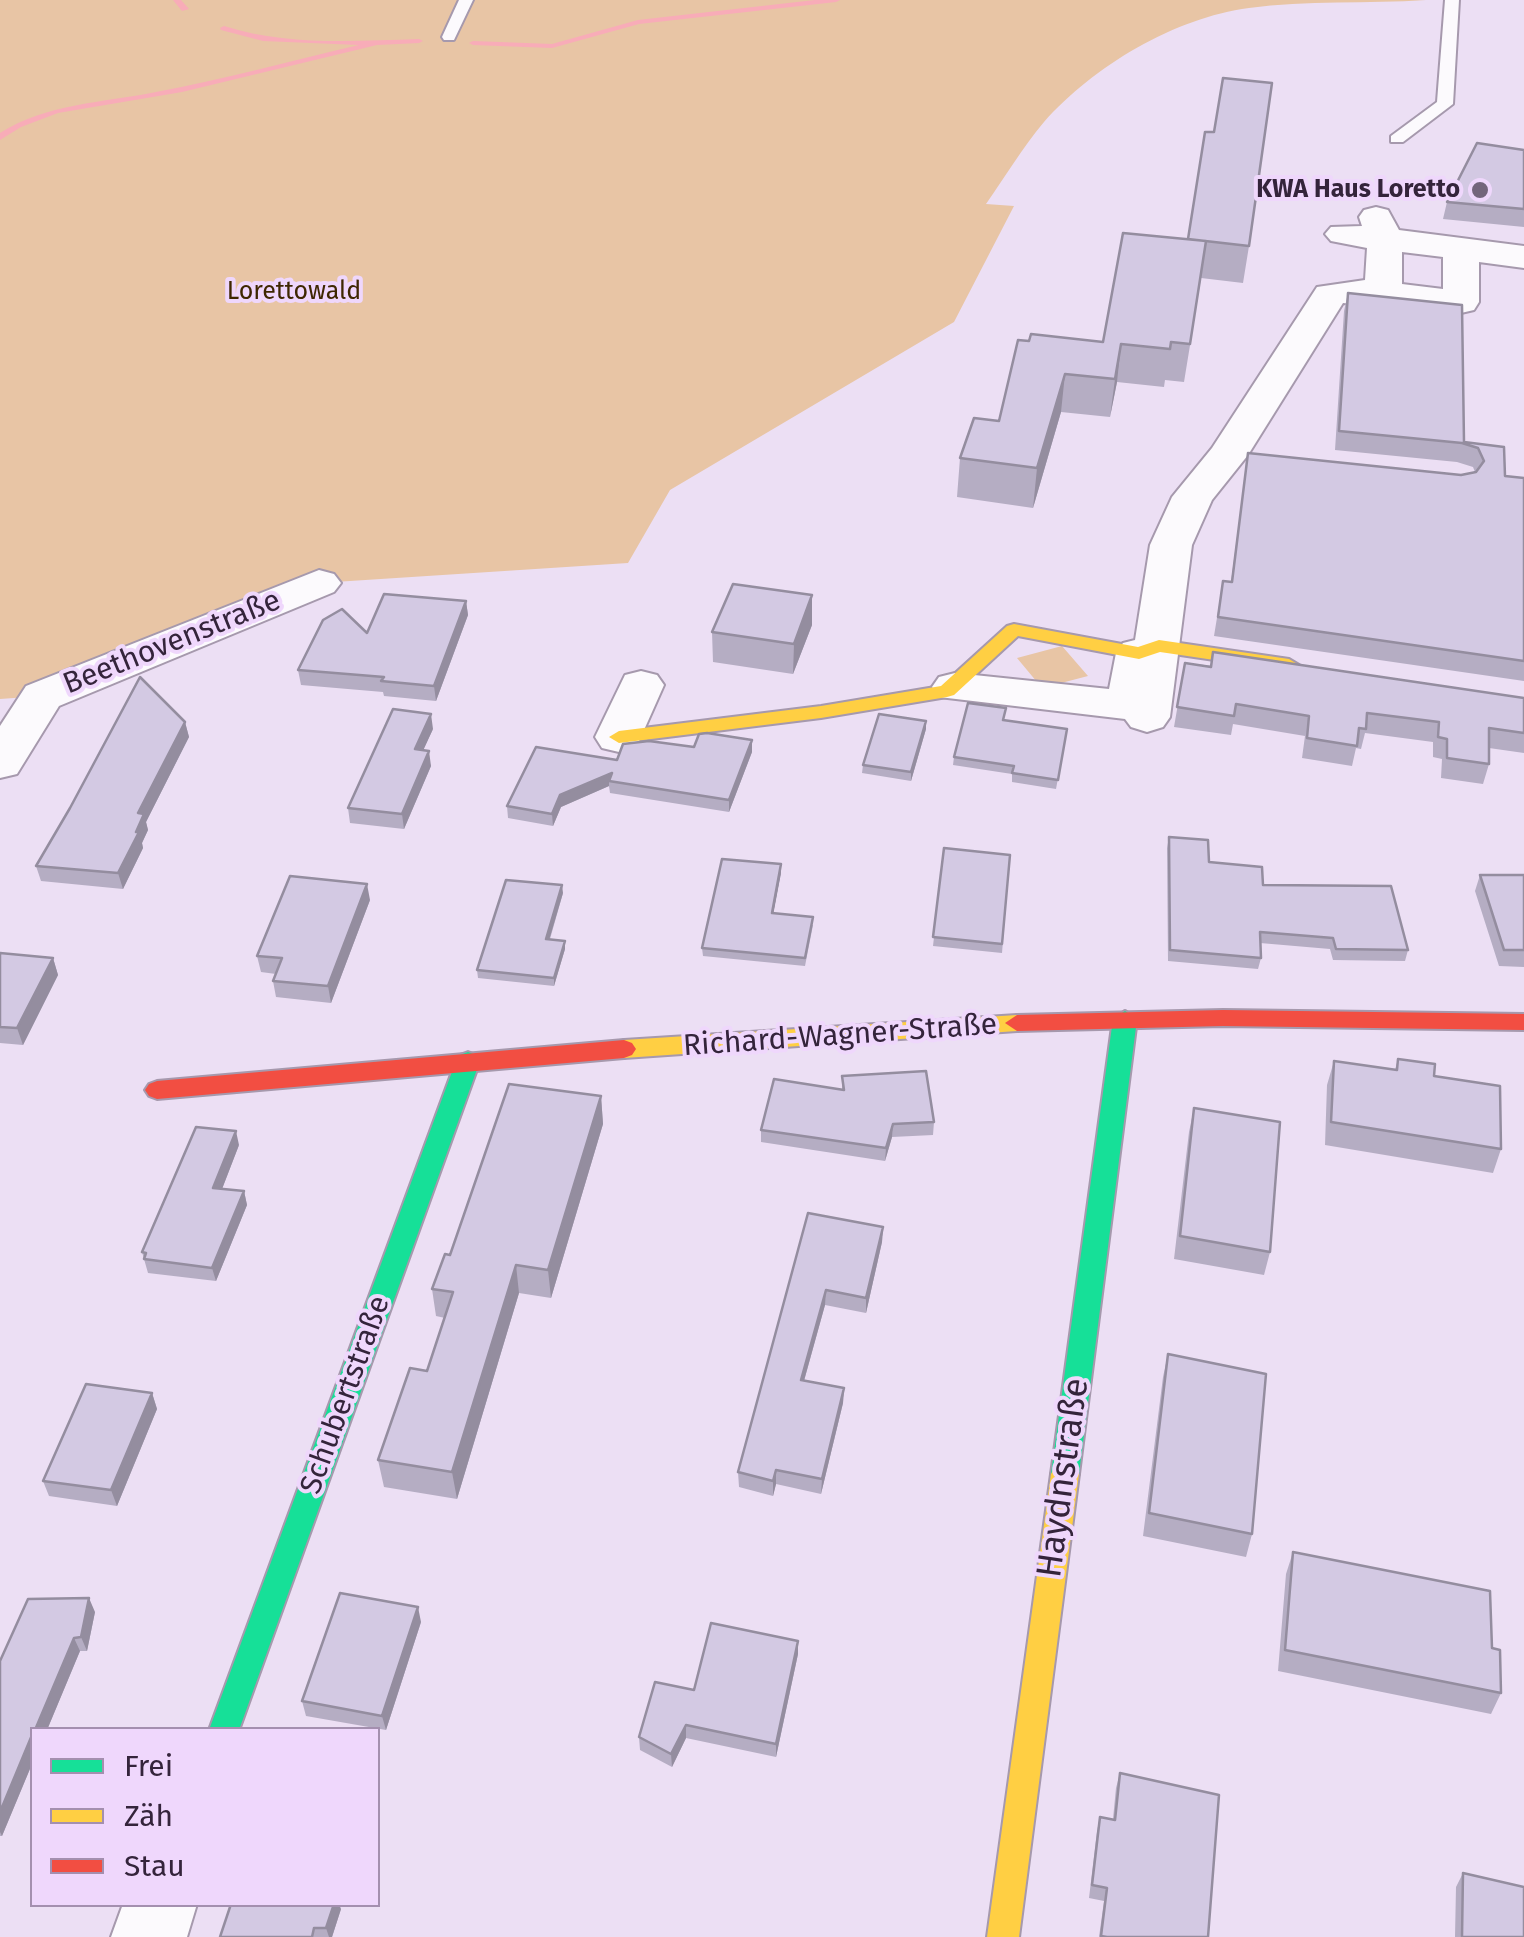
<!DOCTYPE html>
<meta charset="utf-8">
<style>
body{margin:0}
#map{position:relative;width:1524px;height:1937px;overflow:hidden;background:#ecdff4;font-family:"Fira Sans",sans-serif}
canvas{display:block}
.legend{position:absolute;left:30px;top:1727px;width:350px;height:180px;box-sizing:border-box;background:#efd7fc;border:2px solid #a48faf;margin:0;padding:12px 18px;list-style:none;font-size:30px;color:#34243b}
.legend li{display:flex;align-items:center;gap:20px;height:50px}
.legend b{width:50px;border:2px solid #a48faf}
</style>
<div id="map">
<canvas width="1524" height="1937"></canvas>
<ul class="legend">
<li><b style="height:12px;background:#16e098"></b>Frei</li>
<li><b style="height:12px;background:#ffcf43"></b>Zäh</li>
<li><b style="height:12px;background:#f24e42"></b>Stau</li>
</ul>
</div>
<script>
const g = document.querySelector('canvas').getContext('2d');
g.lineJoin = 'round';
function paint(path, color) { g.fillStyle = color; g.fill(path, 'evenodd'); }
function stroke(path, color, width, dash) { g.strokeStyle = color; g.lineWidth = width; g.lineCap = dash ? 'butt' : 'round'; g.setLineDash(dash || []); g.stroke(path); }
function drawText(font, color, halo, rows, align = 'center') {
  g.font = font + ' "Fira Sans",sans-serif'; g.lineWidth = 8; g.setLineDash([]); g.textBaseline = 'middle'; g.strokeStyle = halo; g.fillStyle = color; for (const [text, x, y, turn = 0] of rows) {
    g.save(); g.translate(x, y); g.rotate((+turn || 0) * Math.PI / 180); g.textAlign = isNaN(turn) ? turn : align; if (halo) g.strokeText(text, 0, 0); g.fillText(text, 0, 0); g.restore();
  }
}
const green = new Path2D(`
 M0,0h1426c-58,4 -120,0 -177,8 -75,10 -155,58 -205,114 -21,25 -39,55 -58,82l28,2 -60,116 -284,168 -42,73 -309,20 -277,113 -42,3z
 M1062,646l26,30 -46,12 -25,-30z`);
const stream = new Path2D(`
 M173,0h8l8,9 -7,2z
 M815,0h25l-4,2 -197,22 -87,24 -79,-3 -4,-2 4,-2 79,3 86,-24z
 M224,26c62,20 130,15 195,13l4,2 -4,2 -42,2 -195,47 -124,21 -37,14 -21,13v-7c48,-30 102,-30 156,-41 68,-13 135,-31 203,-47l-96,-4 -42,-11 -1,-2z`);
const lane = new Path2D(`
 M459,0h14l-19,40h-10l-2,-3z
 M1445,0h14l-6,104 -50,38h-12v-6l46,-34z`);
const street = new Path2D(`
 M1376,207l12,3 11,20 125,16v22l-45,-6v40l-5,8 -13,3 -118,-10 -95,152 -36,45 -20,45 -22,172 -7,10 -16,5 -16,-5 -6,-8 -186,-22 -7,-10 7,-10 16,-4 154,16 7,-36 7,-10 12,-3 15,-95 22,-48 40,-49 105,-161 48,-7 2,-32 -36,-7 -6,-7 6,-7 31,-1 -3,-9 5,-7zM1402,252l41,5v32l-41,-5z
 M319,570l15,4 7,9 -7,9 -275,114 -42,68 -17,4v-52l26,-40z
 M641,671l16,4 7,10 -28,63 -17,4 -17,-4 -7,-11 30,-62z
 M123,1904h74l-10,33h-76z`);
const fast = new Path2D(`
 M1125,1011l12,8 -58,455 -4,8 -10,4 -10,-4 -4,-8 62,-455z
 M468,1052l8,3 4,6 -241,669h-30l247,-669 4,-6z`);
const slow = new Path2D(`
 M1014,624l124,23 21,-7 130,19 10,6 -10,6 -129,-19 -21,7 -121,-23 -64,59 -7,2 -126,21 -202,25 -10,-6 10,-6 202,-25 120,-20 66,-60z
 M1017,1015l12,8 -12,8 -393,27 -8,-3 -4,-6 4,-6 8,-3z
 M1065,1462l10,4 4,8 -60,463h-32l64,-463 4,-8z`);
const jam = new Path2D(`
 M1223,1010l301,4v16l-301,-4 -206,5 -12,-8 12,-8z
 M624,1040l8,3 4,6 -4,6 -8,3 -467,41 -8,-3 -4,-6 4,-6 8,-3z`);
const wall = new Path2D(`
 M1524,150v77l-81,-8 4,-17z
 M1123,233l126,13 -6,37 -42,-5 -17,104 -19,-2 -1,7 -47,-5 -7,35 -49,-5 -28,96 -76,-11 3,-39 39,-37 30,-80 74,1z
 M1348,293l116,149 40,5 1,29 19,2v203l-310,-45 9,-55 8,1 17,-129 213,22 14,-3 -2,-5 -16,-5 -122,-12 9,-139z
 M812,595v30l-19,49 -80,-12 -1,-30z
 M466,601l2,14 -32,86 -52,-5 -1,-4 -82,-7 -3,-15 69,-37z
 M1185,663l339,35v55l-35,-5v16l-6,20 -42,-6 1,-19 -9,-2v-15l-68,-9 -4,16 -5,-1 -4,18 -50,-8 3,-22 -72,-12 -2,11 -57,-8z
 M1005,720l62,9 -11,60 -44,-7v-8l-59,-9 1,-8z
 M926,721v8l-15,52 -49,-8 1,-8z
 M185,722l4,15 -43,85 2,8 -6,13 1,5 -20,41 -82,-8 -5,-15z
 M433,729l-10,21 8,16 -27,63 -54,-6 -2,-15z
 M752,740v12l-23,60 -119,-19 -1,-7 -48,21 -8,19 -45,-8 -1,-12 110,-46 77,-13z
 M1169,837l40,25 54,23 145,65 -3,11 -72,-1 -3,-11 -70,-6 1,15 -3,11 -90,-8 -1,-113z
 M944,848l66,7 -8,98 -69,-7z
 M781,873l-8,40 40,12 -8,41 -102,-10 -1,-8z
 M1480,875h44v92l-25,-1 -24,-75z
 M563,893l-13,46 15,2v8l-11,37 -76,-8 -1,-8z
 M370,900l-39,103 -55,-6 -3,-16 3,-7 -15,-2 -4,-16z
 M0,953l53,5 5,17 -35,70 -23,-2z
 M1398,1059l36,17 67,73 -8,24 -168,-28 2,-60 7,-24 61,9z
 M842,1076l92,46 -1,13 -41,2 -7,24 -124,-19v-12l81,-41z
 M601,1096l2,28 -52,174 -32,-5 -62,206 -73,-12 -6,-27 49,-89 18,-53 -9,-2 -4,-27 18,-34z
 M1194,1108l76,144 -6,23 -90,-16 15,-127z
 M239,1145l-17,44 22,2 3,14 -31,76 -68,-8 -6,-21z
 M808,1213l75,14 -1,15 -16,71 -41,-8 -21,76 40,7 -1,15 -22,91 -45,-10 -3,12 -34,-9 -1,-15z
 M1168,1354l84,180 -6,23 -103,-21 20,-159z
 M152,1393l5,16 -40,97 -68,-10 -6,-15z
 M1293,1552l208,141 -10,21 -213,-43 8,-97z
 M95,1612l-8,39h-7l-33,79h-15v34l-30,72h-2v-175z
 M421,1622l-35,108 -80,-14 -4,-15z
 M798,1641v13l-22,103 -90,-19 -14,29 -32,-17 -1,-13 55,-47z
 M1120,1773l88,164h-109l5,-36 -15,-3 8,-67 3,-14 13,2 3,-31z
 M1463,1873l61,64h-69l1,-50z
 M341,1909l-9,28h-112z`);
const shadedWall = new Path2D(`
 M1121,344l-4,38 -7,35 5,-38z
 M1065,374l-4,38 -28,96 4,-40z
 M812,595v30l-19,49 1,-30z
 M466,601l2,14 -32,86 -2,-15z
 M431,714l2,15 -16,35 -2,-15z
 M926,721v8l-15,52v-9z
 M185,722l4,15 -43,85 2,8 -6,13 1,5 -20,41 -5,-16 18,-41 2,-19z
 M752,740v12l-23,60v-12z
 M429,751l2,15 -27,63 -2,-15z
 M612,773l-3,8v5l-48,21 -8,19 -1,-12 8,-19z
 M781,864v9l-9,48v-8z
 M367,884l3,16 -39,103 -3,-17z
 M562,885l1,8 -16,54 -1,-8z
 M565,941v8l-11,37v-8z
 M53,958l5,17 -35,70 -6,-17z
 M601,1096l2,28 -52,174 -3,-28z
 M893,1124l-1,13 -7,24 1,-13z
 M236,1131l3,14 -22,57 -4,-14z
 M244,1191l3,14 -31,76 -4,-13z
 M883,1227l-1,15 -16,71v-15z
 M516,1265l3,28 -62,206 -5,-27z
 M826,1290l-1,15 -25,90 1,-15z
 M844,1388l-1,15 -22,91 1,-15z
 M152,1393l5,16 -40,97 -6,-16z
 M776,1470v14l-3,12v-15z
 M89,1598l6,14 -8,39 -6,-14z
 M418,1607l3,15 -35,108 -4,-14z
 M74,1638l6,13 -33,79h-12z
 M798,1641v13l-22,103v-13z
 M686,1725v13l-14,29 -1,-13z
 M32,1735v29l-30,72 -2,-4v-20z
 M334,1904h5l2,5 -9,28h-3l-3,-9z`);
const building = new Path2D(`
 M1223,78l49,5 -23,163 -61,-7 17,-107h9z
 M1477,143l47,7v59l-77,-7z
 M1123,233l83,8 -16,103 -19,-2 -1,7 -49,-5 -6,35 -50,-5 -28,94 -77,-10 14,-40 25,3 19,-81 11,1 2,-7 72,8z
 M1348,293l114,12 2,137 40,5 1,29 19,2v183l-306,-44 5,-36 9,1 16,-129 213,22 15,-3 8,-11 -6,-13 -16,-5 -123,-12z
 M733,584l79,11 -18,49 -82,-12z
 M384,594l82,7 -32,85 -53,-5 3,-4 -86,-7 25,-50 19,-11 25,24z
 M1213,652l311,46v35l-35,-5v36l-42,-6v-19l-9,-2 1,-15 -72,-9 -1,16 -7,-1 -2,18 -50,-8 2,-22 -73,-12 -2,12 -57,-9 8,-44 26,4z
 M140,677l45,45 -47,91 6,1 -8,18h3l-21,41 -82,-7 34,-58z
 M968,703l38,5 -3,12 64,9 -9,51 -46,-7 2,-7 -60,-9z
 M393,709l38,5 -16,35 14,2 -27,63 -54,-6z
 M879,714l47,7 -15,51 -48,-7z
 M707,733l45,7 -23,60 -120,-19 3,-8 -52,22 -8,19 -45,-8 29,-59 81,13 6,-16 26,-3 45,6 5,-13z
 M1169,837l39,3 1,22 53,5 1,18 128,1 17,64 -72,-1 -3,-11 -73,-6 1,26 -91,-8z
 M944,848l66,7 -8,89 -69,-7z
 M722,859l59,5 -9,49 41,4 -8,41 -103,-10z
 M1480,875h44v75h-20z
 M290,876l77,8 -39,102 -55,-5 9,-23 -25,-2z
 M506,880l56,5 -16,54 19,2 -11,37 -77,-8z
 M0,953l53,5 -36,70 -17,-1z
 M1398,1059l37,5 -1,12 66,10 1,63 -170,-27 3,-61 63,9z
 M926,1071l8,51 -41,2 -7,24 -125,-18 13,-51 70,11 -2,-14z
 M509,1084l92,12 -53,174 -32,-5 -64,207 -74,-12 32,-92 17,3 26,-79 -21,-3 13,-35 5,1z
 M1194,1108l86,14 -10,130 -90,-16z
 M196,1127l40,4 -23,57 31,3 -32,77 -68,-9 2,-6 -4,-1z
 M808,1213l75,14 -17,71 -40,-8 -25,90 43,8 -22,91 -46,-9 -3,11 -35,-9z
 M1168,1354l98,20 -14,160 -103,-21z
 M86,1384l66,9 -41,97 -68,-9z
 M1293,1552l197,39 2,57 8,2 1,43 -216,-43z
 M340,1593l78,14 -36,109 -80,-15z
 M89,1598l-8,39 -7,1 -39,92h-3v5l-32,77v-151l28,-62z
 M711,1623l87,18 -22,103 -90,-19 -15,29 -32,-17 16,-55 39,8z
 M1120,1773l99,22 -11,142h-101l-6,-1 6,-48 -15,-3 8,-68 15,3z
 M1463,1873l61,14v50h-62z
 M231,1904h103l-8,24h-12l-2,9h-92z`);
const markers = [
 [1480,190,10,"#74657c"]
];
const farPoinames = [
 ["KWA Haus Loretto",1460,190]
];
const farParknames = [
 ["Lorettowald",294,292]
];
const streetNames = [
 ["Beethovenstraße",172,643,-22],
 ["Richard-Wagner-Straße",840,1036,-4],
 ["Schubertstraße",346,1395,-70]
];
const nearStreetnames = [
 ["Haydnstraße",1064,1478,-82]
];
paint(green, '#e8c5a5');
paint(stream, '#f8acb8');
stroke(lane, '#a699ad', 4);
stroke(street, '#a699ad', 4);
stroke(fast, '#a699ad', 4);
stroke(slow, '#a699ad', 4);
stroke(jam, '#a699ad', 4);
paint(lane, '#fcfafd');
paint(street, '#fcfafd');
paint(fast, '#16e098');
paint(slow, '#ffcf43');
paint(jam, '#f24e42');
paint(wall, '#b5adc3');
paint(shadedWall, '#948d9f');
paint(building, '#d3c9e3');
stroke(building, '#948d9f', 2.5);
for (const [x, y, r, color] of markers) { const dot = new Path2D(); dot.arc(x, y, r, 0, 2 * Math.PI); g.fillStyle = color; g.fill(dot); stroke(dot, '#efd7fc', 4); }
drawText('bold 25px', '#34243b', '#efd7fc', farPoinames, 'right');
drawText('25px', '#3e2701', '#efd7fc', farParknames);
drawText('30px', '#34243b', '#efd7fc', streetNames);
drawText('35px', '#34243b', '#efd7fc', nearStreetnames);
</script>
